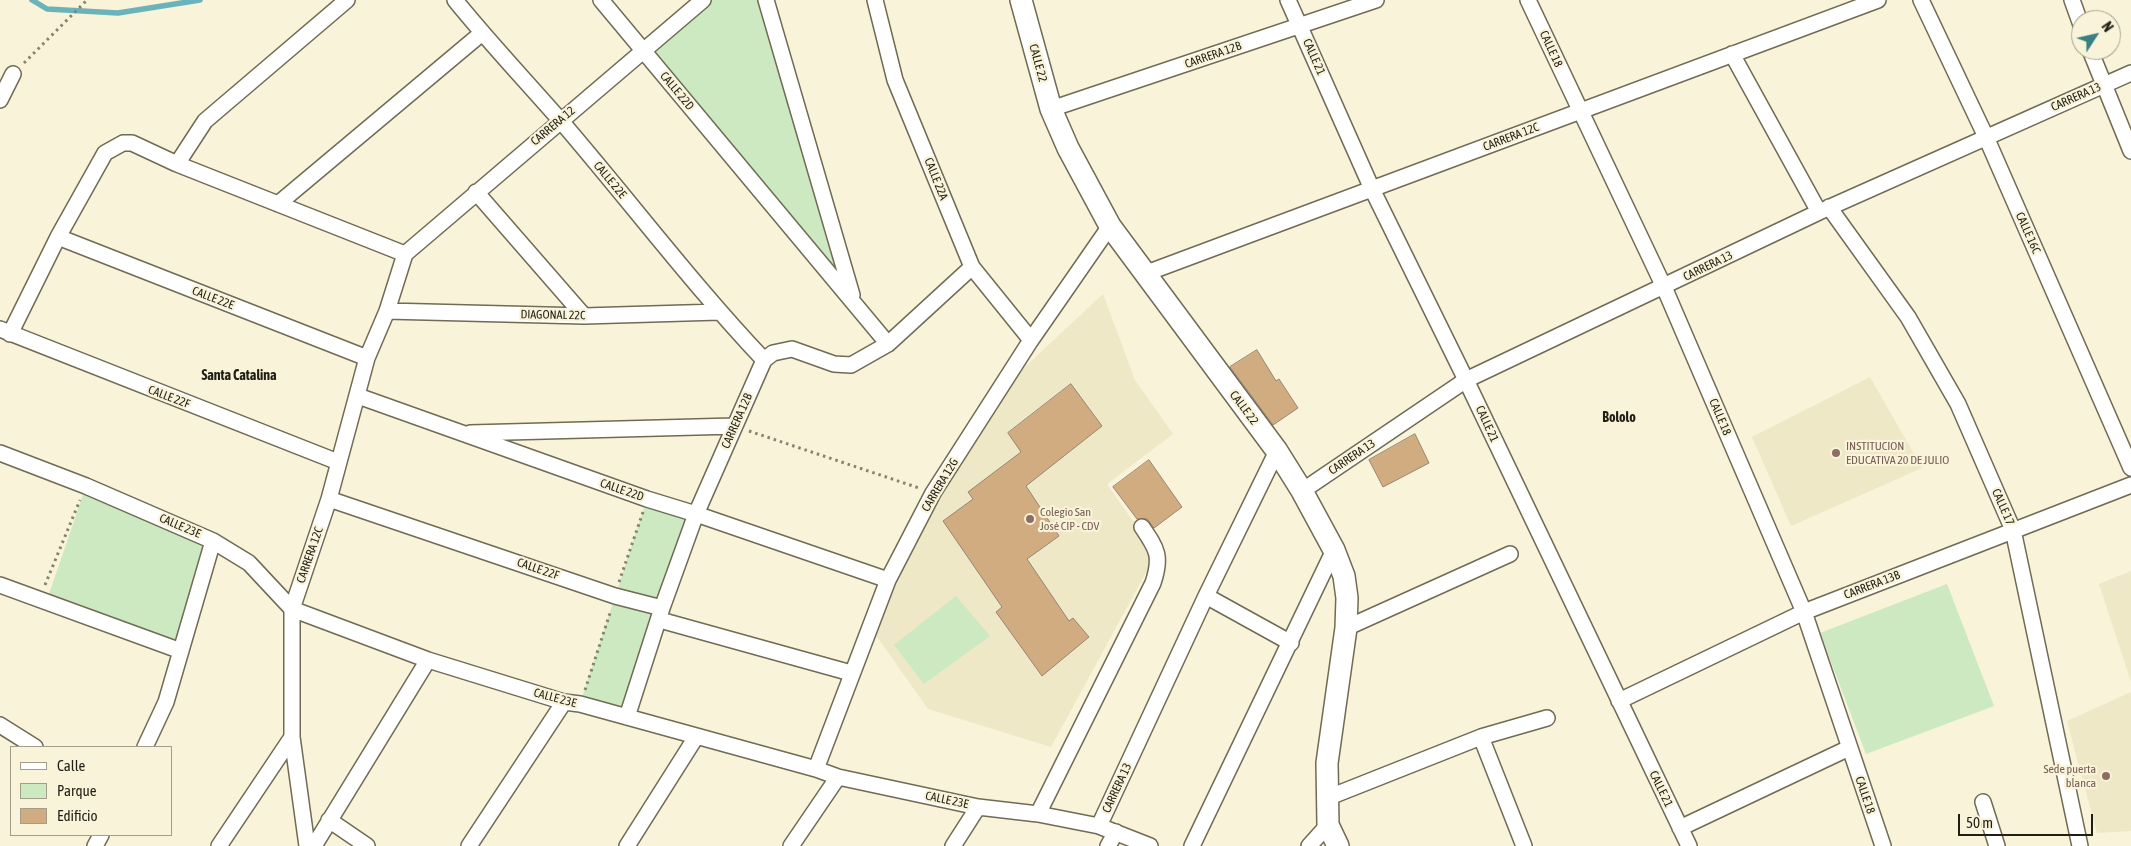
<!DOCTYPE html>
<meta charset="utf-8">
<style>
body{margin:0}
#map{position:relative;width:2131px;height:846px;overflow:hidden;background:#f8f3d9;font-family:"Asap Condensed",sans-serif}
canvas{display:block}
.legend{position:absolute;left:10px;top:746px;width:162px;height:90px;box-sizing:border-box;background:#f8f3d9;border:1px solid #a29e8b;margin:0;padding:6px 9px;list-style:none;font-size:15px;color:#201e15}
.legend li{display:flex;align-items:center;gap:10px;height:25px}
.legend b{width:25px;border:1px solid #a29e8b}
.north{position:absolute;left:2071px;top:10px;width:50px;height:50px;box-sizing:border-box;background:#f8f3d9;border:1px solid #a29e8b;border-radius:50%;rotate:55deg;font-size:14px;font-weight:700;line-height:20px;text-align:center;color:#201e15}
.north::after{content:'';display:block;margin:auto;width:18px;height:22px;background:#388086;clip-path:polygon(50% 0,100% 100%,50% 72%,0 100%)}
.scale{position:absolute;left:1958px;top:814px;width:135px;height:22px;box-sizing:border-box;border:2px solid #201e15;border-top:0;padding-left:6px;font-size:15px;line-height:18px;white-space:nowrap;color:#201e15;-webkit-text-stroke:4px #f8f3d9;paint-order:stroke}
</style>
<div id="map">
<canvas width="2131" height="846"></canvas>
<ul class="legend">
<li><b style="height:6px;background:#fff"></b>Calle</li>
<li><b style="height:14px;background:#cce9c1"></b>Parque</li>
<li><b style="height:14px;background:#d2ac81"></b>Edificio</li>
</ul>
<div class="north">N</div>
<div class="scale">50 m</div>
</div>
<script>
const g = document.querySelector('canvas').getContext('2d');
g.lineJoin = 'round';
function paint(path, color) { g.fillStyle = color; g.fill(path, 'evenodd'); }
function stroke(path, color, width, dash) { g.strokeStyle = color; g.lineWidth = width; g.lineCap = dash ? 'butt' : 'round'; g.setLineDash(dash || []); g.stroke(path); }
function drawText(font, color, halo, rows, align = 'center') {
  g.font = font + ' "Asap Condensed",sans-serif'; g.lineWidth = 4.5; g.setLineDash([]); g.textBaseline = 'middle'; g.strokeStyle = halo; g.fillStyle = color; for (const [text, x, y, turn = 0] of rows) {
    g.save(); g.translate(x, y); g.rotate((+turn || 0) * Math.PI / 180); g.textAlign = isNaN(turn) ? turn : align; if (halo) g.strokeText(text, 0, 0); g.fillText(text, 0, 0); g.restore();
  }
}
const built = new Path2D(`
 M1103,294l32,86 38,54 -66,50 49,70 -105,193 -123,-38 -55,-78 34,-77 105,-175z
 M1870,377l52,91 -131,58 -39,-89z
 M2131,571v111l-32,-98z
 M2131,692v139l-34,2 -30,-112z`);
const green = new Path2D(`
 M703,0h63l87,301 -210,-251z
 M86,486l127,55 -32,110 -132,-57z
 M647,499l49,15 -69,203 -47,-13z
 M1947,584l47,122 -128,48 -46,-121z
 M956,596l34,40 -66,48 -30,-39z`);
const stream = new Path2D(`
 M32,0l15,9 71,4 82,-13`);
const building = new Path2D(`
 M1257,350l19,31 3,-2 19,29 -25,17 -43,-58z
 M1071,384l31,42 -76,60 33,50 -32,23 42,62 4,-3 16,19 -47,39 -46,-64 6,-5 -59,-86 30,-22 -5,-7 53,-40 -13,-19z
 M1415,434l14,29 -46,24 -14,-27z
 M1149,460l33,47 -28,21 -7,-9h-10l-24,-32z`);
const path = new Path2D(`
 M24,63l63,-63
 M749,431l170,57
 M619,582l24,-70
 M45,585l35,-85
 M585,690l26,-80`);
const street = new Path2D(`
 M455,0c34,42 70,80 105,120 69,80 132,164 204,240
 M601,0l287,344
 M766,0l86,295
 M875,0l20,80 77,187 59,73
 M1288,0l84,189 94,191 223,466
 M1528,0l136,287 140,325 79,234
 M1921,0l65,137 145,331
 M2072,0l9,25
 M2090,50l41,101
 M1732,54l87,158
 M0,100l13,-26
 M1051,109l325,-109
 M177,164l28,-43 142,-121
 M476,192l108,124
 M278,204l204,-171
 M1829,207l79,110 50,87 55,126 67,316
 M58,237l309,121
 M405,254l298,-254
 M1144,274l734,-274
 M387,311l197,5 135,-4
 M0,329l338,133
 M10,334l48,-97 47,-84 18,-10h9l45,21 228,90
 M358,396l289,103 49,15 192,66
 M470,433l264,-7
 M0,453l86,33 127,55 36,22 43,46 136,51 136,42 16,2 236,65 22,8 140,30 60,7 61,12 51,20
 M1302,491l164,-111 353,-168 312,-139
 M329,499l286,97 47,12
 M0,585l181,66
 M1206,596l85,47
 M660,620l191,53
 M1346,628l164,-74
 M1619,701l185,-89 327,-127
 M627,717l35,-109 34,-94 68,-154 9,-7 19,-4 42,15 17,1 37,-21 84,-77
 M0,725l35,22
 M1481,737l43,109
 M145,747l21,-45 47,-161
 M816,769l72,-189 45,-87 98,-153 79,-114
 M1327,798l154,-61 66,-19
 M1983,802l14,44
 M1038,814l115,-231c9,-27 4,-34 -11,-56
 M329,820l38,26
 M1099,826l107,-230 71,-145
 M1680,828l169,-80
 M95,846l6,-11
 M219,846l73,-109
 M307,846l-15,-109v-128l37,-110 38,-141 20,-47 18,-57
 M314,846l114,-186
 M469,846l95,-144
 M627,846l69,-109
 M791,846l47,-69
 M953,846l25,-39
 M1108,846l8,-14
 M1192,846l142,-296
 M1309,846l19,-21`);
const secondary = new Path2D(`
 M1021,0l30,109 17,39 42,78 167,225 25,40 32,59 10,26 3,22 -1,30 -19,135 1,62 10,21`);
const markers = [
 [1836,453,5,"#8d6e63"],
 [1030,519,5,"#8d6e63"],
 [2106,776,5,"#8d6e63"]
];
const streetNames = [
 ["CALLE 18",1551,49,65],
 ["CARRERA 12B",1213,55,-19],
 ["CALLE 21",1314,57,66],
 ["CALLE 22",1038,63,75],
 ["CALLE 22D",677,91,50],
 ["CARRERA 13",2076,97,-24],
 ["CARRERA 12",553,126,-40],
 ["CARRERA 12C",1511,137,-21],
 ["CALLE 22A",936,179,68],
 ["CALLE 22E",610,180,50],
 ["CALLE 16C",2028,233,66],
 ["CARRERA 13",1708,266,-26],
 ["CALLE 22E",213,298,21],
 ["DIAGONAL 22C",553,315,1],
 ["CALLE 22F",169,397,21],
 ["CALLE 22",1244,408,53],
 ["CALLE 18",1720,417,67],
 ["CARRERA 12B",737,421,-66],
 ["CALLE 21",1487,424,65],
 ["CARRERA 13",1352,457,-34],
 ["CARRERA 12G",940,485,-59],
 ["CALLE 22D",622,490,19],
 ["CALLE 17",2003,507,66],
 ["CALLE 23E",180,526,23],
 ["CARRERA 12C",310,555,-71],
 ["CALLE 22F",538,569,19],
 ["CARRERA 13B",1872,585,-21],
 ["CALLE 23E",555,698,15],
 ["CARRERA 13",1117,788,-65],
 ["CALLE 21",1661,789,64],
 ["CALLE 18",1865,795,71],
 ["CALLE 23E",947,800,12]
];
const educationNames = [
 ["INSTITUCION",1846,446],
 ["EDUCATIVA 20 DE JULIO",1846,460],
 ["Colegio San",1040,512],
 ["José CIP - CDV",1040,526],
 ["Sede puerta",2096,769,"right"],
 ["blanca",2096,783,"right"]
];
const neighbourhoodNames = [
 ["Santa Catalina",239,376],
 ["Bololo",1619,418]
];
paint(built, '#eee8c7');
paint(green, '#cce9c1');
stroke(stream, '#6bb3ba', 5.5);
paint(building, '#d2ac81');
stroke(building, '#978673', 1);
stroke(street, '#6f6b54', 18);
stroke(secondary, '#6f6b54', 24);
stroke(path, '#868271', 3, [2.5, 4]);
stroke(street, '#fff', 15);
stroke(secondary, '#fff', 21);
for (const [x, y, r, color] of markers) { const dot = new Path2D(); dot.arc(x, y, r, 0, 2 * Math.PI); g.fillStyle = color; g.fill(dot); stroke(dot, '#f8f3d9', 2); }
drawText('12px', '#201e15', '#f8f3d9', streetNames);
drawText('12px', '#785e54', '#f8f3d9', educationNames, 'left');
drawText('bold 14px', '#201e15', '#f8f3d9', neighbourhoodNames);
</script>
